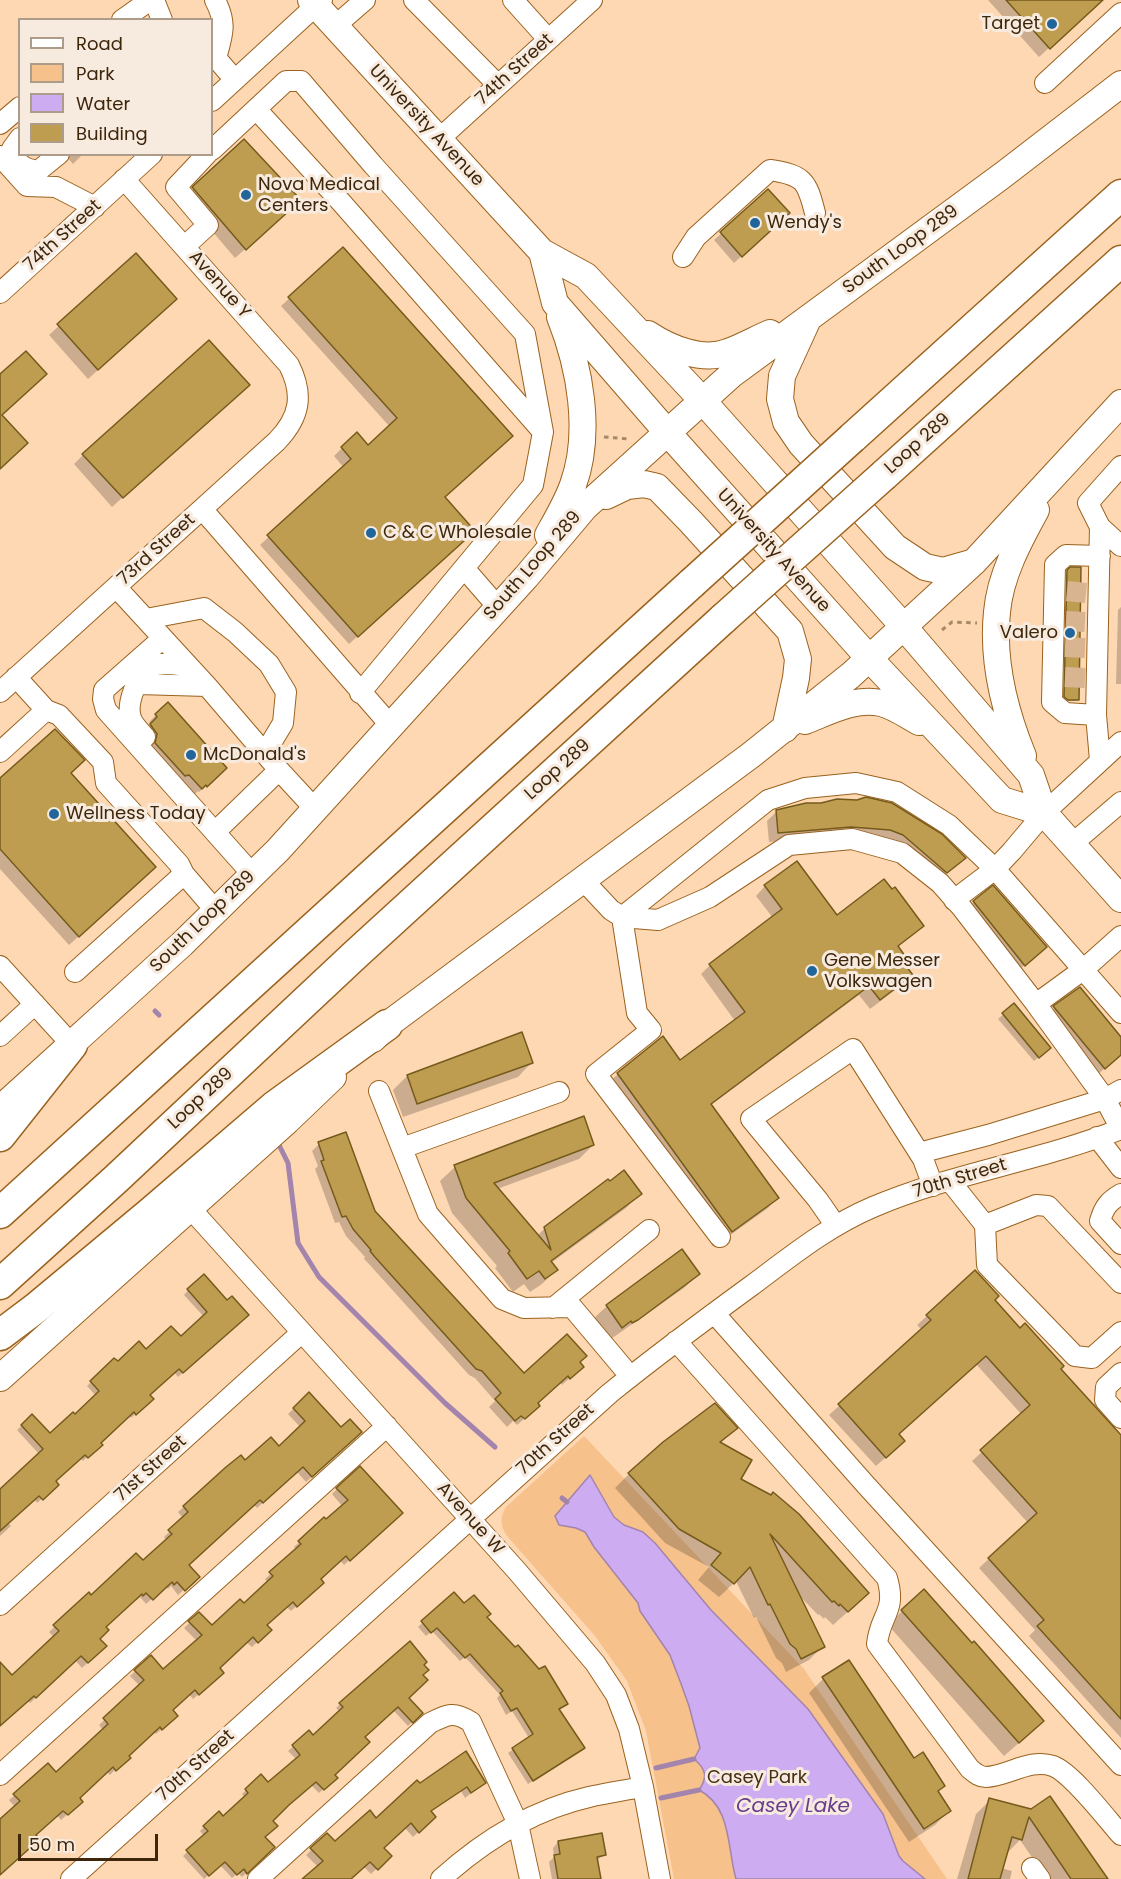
<!DOCTYPE html>
<style>
body{margin:0}
#map{position:relative;width:1121px;height:1879px;overflow:hidden;background:#fed8b3;font-family:Poppins,sans-serif}
canvas{display:block}
.legend{position:absolute;left:18px;top:18px;width:195px;height:138px;box-sizing:border-box;background:#f7eade;border:2px solid #ad9c8a;margin:0;padding:8px 10px;list-style:none;font-size:18px;color:#3e260b}
.legend li{display:flex;align-items:center;gap:12px;height:30px}
.legend b{width:30px;border:2px solid #ad9c8a}
.scale{position:absolute;left:18px;top:1834px;width:140px;height:27px;box-sizing:border-box;border:3px solid #3e260b;border-top:0;padding-left:8px;font-size:18px;line-height:21px;white-space:nowrap;color:#3e260b;-webkit-text-stroke:4px #f7eade;paint-order:stroke}
</style>
<div id="map">
<canvas width="1121" height="1879"></canvas>
<ul class="legend">
<li><b style="height:8px;background:#fff"></b>Road</li>
<li><b style="height:16px;background:#f6c18b"></b>Park</li>
<li><b style="height:16px;background:#ceacf1"></b>Water</li>
<li><b style="height:16px;background:#be9d51"></b>Building</li>
</ul>
<div class="scale">50 m</div>
</div>
<script>
const g = document.querySelector('canvas').getContext('2d');
g.lineJoin = 'round';
function paint(path, color) { g.fillStyle = color; g.fill(path, 'evenodd'); }
function stroke(path, color, width, dash) { g.strokeStyle = color; g.lineWidth = width; g.lineCap = dash ? 'butt' : 'round'; g.setLineDash(dash || []); g.stroke(path); }
function drawText(font, color, halo, rows, align = 'center') {
  g.font = font + ' Poppins,sans-serif'; g.lineWidth = 6; g.setLineDash([]); g.textBaseline = 'middle'; g.strokeStyle = halo; g.fillStyle = color; for (const [text, x, y, turn = 0] of rows) {
    g.save(); g.translate(x, y); g.rotate((+turn || 0) * Math.PI / 180); g.textAlign = isNaN(turn) ? turn : align; if (halo) g.strokeText(text, 0, 0); g.fillText(text, 0, 0); g.restore();
  }
}
const green = new Path2D(`
 M584,1436l220,233 143,210h-273l-28,-148 -19,-50 -32,-45 -88,-100c-7,-10 -7,-20 -1,-29z`);
const water = new Path2D(`
 M590,1475l24,42 10,8 19,7 12,11 56,67 97,99 75,105 16,42 4,5 22,18h-189c-9,-31 -4,-72 -37,-89 9,-13 7,-21 -5,-31l6,-11 -11,-42 -9,-25 -10,-26 -30,-44 -2,-8 -44,-56 -9,-15 -9,-4 -17,-3 -4,-9z`);
const shadow = new Path2D(`
 M988,0h114l-63,57z
 M244,141l45,69 -54,48 -51,-60z
 M57,154h26l-10,10 -8,-9z
 M768,191l13,29 -47,43 -20,-23z
 M343,249l100,249 22,41 -116,105 -89,-99 84,-77 -10,-12 8,-8 15,-14 11,13 22,-20 -109,-121z
 M136,255l30,54 -78,70 -39,-44z
 M238,394l-126,113 -38,-43 9,-9z
 M1071,569l6,131 -2,1h-9l-3,-2 3,-125z
 M1121,607v77h-5l2,-74z
 M167,704l51,71 -19,17 -1,-1 -4,4 -45,-45 -5,-18 7,-7 -2,-3z
 M69,773l76,104 -76,68 -69,-76v-89z
 M857,802l97,65 -18,14 -43,-37 -53,-8 -71,6 -2,-21 10,-10z
 M765,886l71,31 86,9 -25,21 8,19 6,9 -9,10 -32,24 -11,-14 -148,110 66,93 -9,10 -46,33 -114,-158 10,-9 62,-12 55,-41 -34,-47 9,-9 63,-47 -17,-22z
 M993,887l48,64 -21,18 -51,-63z
 M1079,989l42,50v16l-23,19 -51,-60z
 M1014,1005l31,47 -11,9 -36,-42z
 M532,1062l-14,15 -115,40 -10,-27 14,-14z
 M583,1118l10,27 -14,14 -82,30 40,47 8,-8 95,-34 -14,14 -75,55 5,7 -14,14 -12,8 -6,-8 -11,8 -18,-24 2,-2 -45,-53 -12,-32 15,-14z
 M319,1144l55,68 150,163 54,-12 -3,10 -13,12 -2,-3 -24,22 -5,9 -14,12 -4,-4 -6,6 -18,-20 6,-6 -20,-23 -6,-3 -101,-112 -4,-4 1,-2 -19,-21 -7,-14 -4,1 -20,-54 3,-3 -6,-15z
 M682,1251l17,23 -15,14 -76,53 -16,-21 15,-14z
 M975,1272l18,28 66,69 62,69v300l-92,-102 6,-6 -56,-62 49,-45 -56,-62 50,-46 -46,-51 -78,71 -4,15 -18,16 -47,-51 93,-85 -5,-5z
 M188,1290l54,29 -64,58 -4,-5 -26,23 3,4 -20,19 -3,-3 -45,46 -3,-3 -26,23 3,4 -20,18 -3,-4 -26,24 3,3 -11,10v-45l39,-37 -22,-24 15,-14 18,19 25,-18 21,-21 -9,-10 27,-26 4,3 62,-25 24,-21 -20,-22z
 M309,1394l32,35 14,8 -49,45 -9,-10 -40,36 -3,-3 -67,60 11,12 -20,18 -7,-9 -3,3 -3,-2 -19,17 -6,-7 -3,3 -2,-2 -30,29 -7,12 1,13 -17,16 -7,-8 -45,43 -3,-3 -27,24v-50l12,3 42,-40 -5,-5 40,-37 2,2 52,-35 24,-21 -3,-4 19,-19 -5,-6 49,-44 52,-20 22,-20 -13,-14z
 M736,1428l-16,16 19,35 114,128 -20,18 -8,-8 -1,2 -5,-5 -1,1 -19,-20 24,51 -14,14 -23,12 -4,-9 -6,-5 -20,-41 -2,1 -18,-37 -17,16 -21,-17 11,-13 -44,-24 -50,-55 14,-14z
 M337,1489l58,29 -51,47 -4,-5 -21,19 3,4 -31,28 -5,-5 -20,19 4,5 -18,17 -6,-5 -28,26 -1,10 -24,21 -4,-5 -18,16v11l-15,13 -3,-3 -43,44 -3,-3 -29,26 3,4 -20,18 -4,-5 -23,21 -34,38v-53l15,-14 -6,-7 6,-5 41,-21 47,-44 -4,-5 41,-39 -10,-10 21,-19 12,14 34,-30 -13,-13 15,-14 13,13 32,-22 24,-22 -3,-4 31,-29 -2,-3 30,-28 2,3 17,-15 -11,-13z
 M454,1594l10,11 21,12 81,87 -8,6 25,38 -55,36 -20,-31 21,-15 -17,-27 -6,4 -9,-17 3,-3 -35,-38 -5,4 -28,-30 -6,5 -8,-9z
 M902,1611l70,34 56,90 -24,21 -116,-131z
 M848,1662l66,98 29,26 -6,7 12,18 -14,14 -26,17 -100,-149 14,-14z
 M407,1698l14,15 -13,13 -15,-16 -30,27 -30,38 -2,7 -12,11 -8,-8 -40,36 -8,16 10,10 -31,30 -4,-4 -6,5 -12,-13 -16,14 -21,-23 21,-20 -4,-5 19,-18 4,5 22,-20 -3,-4 19,-18 7,8 29,-24 -9,-9 21,-19 4,5 27,-25 -4,-4 4,-4z
 M484,1783l-19,15 -4,-7 -32,21 5,5 -21,20 -9,-10 -22,21 8,8 -19,18 -8,-8 -14,13h-44l13,-12 -12,-12 21,-20 8,8 41,-23 43,-35z
 M990,1800l41,11 76,68h-60l-27,-39 -14,14 -5,14 11,3 -2,8h-53l19,-65z
 M558,1842l46,13 -8,6 3,18h-47l-3,-17 5,-5 -1,-9z`);
const stream = new Path2D(`
 M155,1011l4,4
 M279,1145l9,18 10,80 21,34 126,126 50,44
 M562,1498l5,4
 M656,1768l38,-9
 M661,1798l38,-8`);
const building = new Path2D(`
 M1006,0h97l-53,49z
 M244,139l57,61 -55,50 -54,-63z
 M768,189l22,24 -48,44 -22,-25z
 M343,247l170,189 -68,61 30,34 -117,106 -91,-102 84,-76 -10,-12 16,-15 11,13 29,-27 -109,-121z
 M136,253l41,46 -79,71 -41,-46z
 M209,340l41,45 -127,113 -41,-44z
 M26,351l21,23 -45,41 26,28 -28,26v-95z
 M1070,567h11l-2,133h-11l-4,-3 3,-127z
 M168,702l59,66 -20,19 -1,-2 -4,4 -13,-14 -4,1 -30,-33 2,-9 -7,-10 7,-7 -2,-3z
 M55,729l30,31 -14,13 85,94 -77,70 -79,-88v-71z
 M866,797l26,6 50,31 24,24 -19,15 -44,-38 -13,-5 -39,-3 -73,6 -2,-23 30,-7h15l16,-4 20,1z
 M797,861l40,54 47,-36 8,10 3,-2 29,39 -26,20 12,17 -4,3 7,9 -33,25 -11,-14 -158,118 68,94 -47,34 -115,-159 46,-37 17,24 65,-48 -36,-48 73,-55 -18,-24z
 M993,885l54,62 -22,19 -52,-65z
 M1080,987l41,50v18l-16,14 -52,-63z
 M1014,1003l37,45 -12,10 -37,-45z
 M522,1032l11,31 -116,41 -10,-29z
 M584,1116l10,29 -100,38 57,67 -7,-23 64,-48 2,2 14,-11 18,24 -91,67 7,9 -13,9 -6,-8 -12,8 -19,-26 2,-2 -44,-53 -12,-33z
 M346,1132l29,79 149,162 43,-39 20,22 -7,6 4,5 -14,12 -2,-3 -30,27 2,3 -15,13 -4,-3 -6,5 -20,-22 6,-6 -19,-22 -6,-2 -102,-113 -4,-5 1,-1 -18,-21 -7,-13 -4,1 -21,-56 3,-1 -6,-18z
 M682,1249l18,25 -62,46 -6,3 -1,-2 -9,7 -16,-23z
 M975,1270l24,26 -4,4 25,28 5,-5 39,43 -3,3 60,66v284l-84,-93 7,-6 -56,-62 49,-45 -57,-63 50,-45 -44,-49 -87,78 6,7 -19,17 -48,-54 93,-84 -5,-5z
 M204,1274l23,26 5,-4 17,19 -66,58 -4,-4 -29,26 4,4 -18,16 -2,-3 -33,31 2,2 -15,13 -3,-3 -29,26 3,4 -16,15 -4,-4 -39,35v-42l43,-40 -22,-24 11,-11 18,19 23,-21 2,2 24,-23 -9,-10 24,-23 4,3 21,-20 7,8 25,-23 10,10 26,-24 -20,-23z
 M309,1392l32,35 9,-8 12,13 -50,45 -9,-10 -40,36 -3,-3 -71,65 11,12 -15,14 -8,-9 -3,3 -2,-3 -19,18 -7,-7 -3,3 -1,-2 -36,33 3,3 -9,9 7,7 -19,17 -7,-7 -45,42 -2,-2 -34,30v-64l12,13 47,-44 -6,-6 36,-33 2,3 45,-42 7,7 29,-26 -4,-4 20,-18 -5,-6 43,-39 15,-12 4,5 26,-23 8,9 26,-25 -12,-13z
 M715,1403l23,25 -18,14 32,18 -11,19 30,16 2,-3 26,22 70,79 -21,19 -8,-8 -1,2 -5,-5 -2,1 -62,-68 55,113 -24,12 -5,-10 -6,-5 -20,-40 -2,1 -18,-38 -16,17 -23,-19 10,-12 -42,-24 -51,-56 35,-31z
 M360,1466l43,47 -53,48 -4,-5 -25,23 3,4 -27,24 -4,-5 -26,23 5,5 -14,13 -5,-6 -33,31 4,5 -25,22 -4,-5 -22,20 5,6 -16,14 -2,-3 -31,29 2,2 -15,13 -3,-4 -33,31 3,4 -15,13 -5,-4 -27,24 4,4 -40,36v-56l20,-18 -7,-7 35,-31 8,9 52,-48 -5,-6 41,-38 -10,-10 17,-15 12,14 39,-34 -14,-14 11,-9 13,13 28,-26 4,4 29,-27 -4,-4 32,-28 -3,-3 26,-24 2,2 22,-19 -12,-12z
 M924,1589l48,54 2,-2 70,80 -25,22 -118,-133z
 M454,1592l10,11 10,-8 17,19 -4,3 28,30 3,-2 21,24 6,-3 23,38 -9,5 26,39 -52,33 -21,-33 21,-14 -16,-26 -6,3 -11,-18 3,-2 -33,-37 -5,4 -28,-30 -6,5 -10,-12z
 M410,1641l17,21 -3,3 5,5 -6,5 5,5 -19,18 14,15 -10,10 -15,-16 -33,30 5,5 -35,33 3,3 -14,12 -8,-8 -27,23 -16,16 5,5 -13,11 10,10 -28,27 -3,-5 -7,6 -12,-13 -16,14 -23,-26 22,-19 -5,-5 16,-15 4,5 25,-23 -3,-4 16,-15 7,8 32,-27 -8,-10 17,-15 4,5 30,-28 -4,-4z
 M849,1660l65,98 9,-6 22,34 -7,5 13,20 -27,18 -102,-152z
 M466,1751l20,32 -15,10 -4,-6 -36,24 5,6 -17,16 -8,-10 -27,25 8,8 -14,14 -8,-8 -19,17h-49l21,-18 -13,-13 17,-15 8,8 35,-31 6,8 41,-38 3,3z
 M1050,1796l58,83h-37l-42,-62 -7,23 -10,-3 -12,42h-32l21,-81 42,11z
 M602,1833l4,22 -9,2 4,22h-43l-4,-24 6,-1 -2,-13z`);
const minorTunnel = new Path2D(`
 M1067,591l19,2
 M1066,621l19,1
 M1065,647l22,1
 M1065,677l20,1`);
const path = new Path2D(`
 M604,437l26,2
 M942,630l10,-8 25,1`);
const minor = new Path2D(`
 M154,0l8,20
 M215,0c12,23 8,34 1,58l19,22
 M414,0l84,85
 M513,0l35,39
 M122,20l28,-20
 M335,26l30,-26
 M1045,83l76,-70
 M212,101l110,-101
 M256,109l85,93 202,230
 M0,124l20,-17
 M20,138l-8,11c6,16 10,19 26,22l21,-17
 M438,140l154,-140
 M212,150l74,-69h15l72,84 152,169 18,98 -10,53 -173,208
 M0,156l27,30 29,1 39,20
 M185,246l23,-21 -32,-38 31,-33
 M683,257l13,-20 74,-67c34,5 37,11 45,43
 M0,293l152,-139
 M1121,466l-33,37 12,24 21,19
 M202,509l189,217
 M464,568l33,38
 M116,587l91,99 72,84 36,39
 M146,619l58,-11 31,24 34,32 17,28 -3,31 -18,30
 M163,638l-59,52 -1,9 3,11 147,165
 M16,677l30,33 13,5 44,47 3,21 73,81 5,10 32,37
 M138,684l69,2
 M0,692l277,-251c23,-24 27,-46 12,-76l-165,-186
 M1096,715l-31,-2 -13,-11 3,-137 11,-10 34,1
 M145,737c-4,-5 -12,-12 -14,-19 -5,-14 6,-43 19,-51 10,-6 28,-2 38,-1
 M0,752l46,-42
 M1100,760l-4,-45 4,-188
 M216,831l63,-61
 M1072,844l49,-42
 M583,880l28,30 11,7 146,-117 37,-12 51,-5 41,9 52,33 46,44 126,144
 M954,900l41,-31 17,-18 32,-38 77,-71
 M0,966l72,79
 M75,972l109,-98
 M1036,1004l48,-35 37,-33
 M0,1036l35,-32
 M379,1091l49,123 74,85 22,9 48,-1 58,69
 M1097,1137l24,31
 M402,1148l157,-56
 M919,1153l69,-18 117,-36 16,-9
 M950,1181l35,44 2,40 88,91 17,2 29,-26
 M1121,1194c-12,7 -17,13 -21,27l21,23
 M190,1208l327,363 78,92 21,32 13,34 14,58 17,92
 M985,1225l51,-20 12,1 73,77
 M836,1226l-18,-26 -67,-81 102,-70 70,110 10,27
 M720,1237l-124,-163 55,-44 -14,-17 -15,-96 36,3 52,-23 79,-52 63,-6 50,14 38,30 22,25 74,96 69,95 16,30
 M553,1308l96,-78
 M714,1313l151,171 256,281
 M676,1341l211,237c10,34 -7,36 -10,66l93,125c5,4 9,8 16,8 22,-1 44,-19 67,-11 19,7 53,52 68,69
 M1121,1373l-15,14 -1,13 16,18
 M0,1605l301,-272
 M0,1775l387,-349
 M1032,1868l8,11
 M71,1879l539,-486c46,-37 93,-72 141,-107 39,-29 77,-60 122,-79 80,-34 167,-46 248,-78
 M258,1879l172,-156c18,-9 24,-12 41,-1l47,102 12,55
 M441,1879c42,-38 91,-69 148,-82 18,-4 36,-7 54,-10`);
const major = new Path2D(`
 M311,0l231,252 44,24 116,124 202,227 127,148 13,38 77,86
 M542,252l13,51 112,129 202,226 133,142 42,13
 M808,319l-26,57 -2,23 6,23 15,22 94,103 30,20 18,4 28,-8
 M648,334c21,14 54,28 80,18 14,-5 28,-13 42,-19
 M606,496l21,-10 17,-2 13,3 34,35 99,109 8,28 -2,19 -11,51
 M548,535c9,-16 19,-33 25,-50 19,-52 7,-118 -13,-168
 M805,721c23,-9 51,-24 76,-18 13,3 27,13 38,19
 M1023,756c-18,-44 -31,-96 -26,-144 3,-36 22,-71 39,-102
 M373,1039l14,-14 364,-270 100,-80 123,-113 147,-159
 M0,1109l182,-165 96,-94 248,-273 59,-70 146,-132 272,-200 118,-91
 M0,1378l287,-257 46,-44`);
const highway = new Path2D(`
 M852,438l269,-243
 M884,475l237,-214
 M0,1136l72,-91
 M0,1213l692,-630
 M0,1284l116,-105 240,-225 368,-336
 M0,1335l36,-27 113,-94 126,-108 112,-81`);
const highwayBridge = new Path2D(`
 M692,583l160,-145
 M724,618l160,-143`);
const markers = [
 [1052,24,6,"#22659a"],
 [246,195,6,"#22659a"],
 [755,223,6,"#22659a"],
 [371,533,6,"#22659a"],
 [1070,633,6,"#22659a"],
 [191,755,6,"#22659a"],
 [54,814,6,"#22659a"],
 [812,971,6,"#22659a"]
];
const poiNames = [
 ["Target",1040,24,"right"],
 ["Nova Medical",258,185],
 ["Centers",258,206],
 ["Wendy's",767,223],
 ["C & C Wholesale",383,533],
 ["Valero",1058,633,"right"],
 ["McDonald's",203,755],
 ["Wellness Today",66,814],
 ["Gene Messer",824,961],
 ["Volkswagen",824,982]
];
const streetNames = [
 ["74th Street",515,70,-42],
 ["University Avenue",426,126,47],
 ["74th Street",63,236,-42],
 ["South Loop 289",901,250,-36],
 ["Avenue Y",219,285,49],
 ["Loop 289",918,444,-42],
 ["73rd Street",157,550,-42],
 ["University Avenue",773,551,48],
 ["South Loop 289",533,566,-49],
 ["Loop 289",558,770,-42],
 ["South Loop 289",203,922,-44],
 ["Loop 289",201,1099,-43],
 ["70th Street",960,1179,-17],
 ["70th Street",556,1440,-42],
 ["71st Street",151,1469,-42],
 ["Avenue W",470,1519,48],
 ["70th Street",196,1766,-42]
];
const parkNames = [
 ["Casey Park",757,1778]
];
const waterNames = [
 ["Casey Lake",793,1807]
];
paint(green, '#f6c18b');
paint(water, '#ceacf1');
stroke(water, '#a384ac', 1.5);
paint(shadow, '#0003');
stroke(stream, '#a384ac', 5);
paint(building, '#be9d51');
stroke(building, '#745b1b', 1.5);
stroke(minorTunnel, '#d8b491', 20, [20, 10]);
stroke(minor, '#9a621e', 22);
stroke(major, '#9a621e', 28);
stroke(highway, '#9a621e', 33);
stroke(path, '#a78867', 3, [4.5, 4.5]);
stroke(minor, '#fff', 20);
stroke(major, '#fff', 26);
stroke(highway, '#fff', 30);
stroke(highwayBridge, '#9a621e', 33, []);
stroke(highwayBridge, '#fff', 30);
for (const [x, y, r, color] of markers) { const dot = new Path2D(); dot.arc(x, y, r, 0, 2 * Math.PI); g.fillStyle = color; g.fill(dot); stroke(dot, '#f7eade', 2); }
drawText('18px', '#3e260b', '#f7eade', poiNames, 'left');
drawText('18px', '#3e260b', '#f7eade', streetNames);
drawText('18px', '#452d13', '#f7eade', parkNames);
drawText('italic 20px', '#683d8e', '#f7eade', waterNames);
</script>
